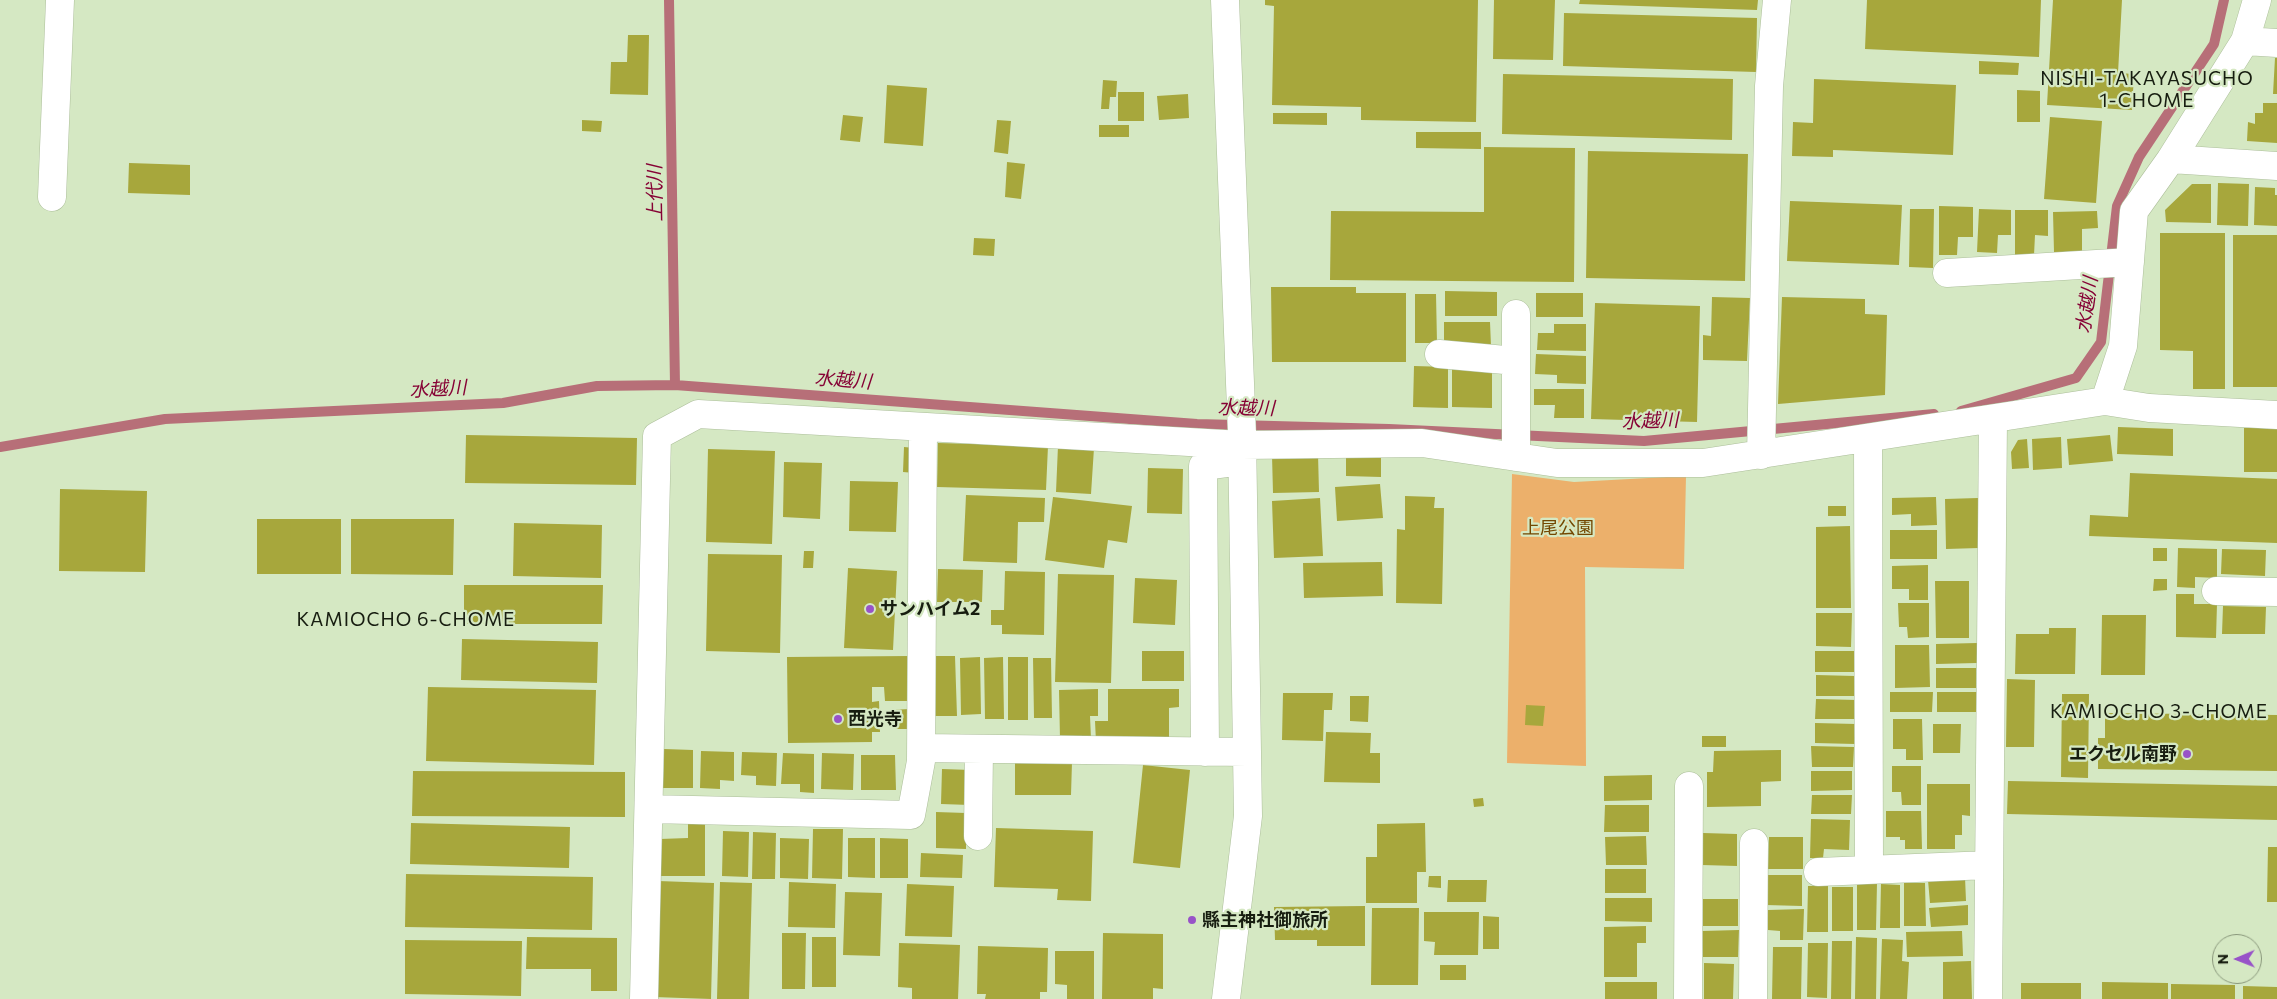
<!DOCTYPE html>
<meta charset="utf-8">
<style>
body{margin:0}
#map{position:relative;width:2277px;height:999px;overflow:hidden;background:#d5e8c3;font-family:Commissioner,sans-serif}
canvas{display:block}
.north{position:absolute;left:2212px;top:934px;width:50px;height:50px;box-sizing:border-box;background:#d5e8c3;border:1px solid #89977b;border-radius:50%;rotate:269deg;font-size:14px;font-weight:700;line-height:20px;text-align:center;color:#171d10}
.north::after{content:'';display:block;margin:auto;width:18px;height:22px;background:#9853c8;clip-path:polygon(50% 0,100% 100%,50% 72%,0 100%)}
</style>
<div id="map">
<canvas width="2277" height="999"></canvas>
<div class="north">N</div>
</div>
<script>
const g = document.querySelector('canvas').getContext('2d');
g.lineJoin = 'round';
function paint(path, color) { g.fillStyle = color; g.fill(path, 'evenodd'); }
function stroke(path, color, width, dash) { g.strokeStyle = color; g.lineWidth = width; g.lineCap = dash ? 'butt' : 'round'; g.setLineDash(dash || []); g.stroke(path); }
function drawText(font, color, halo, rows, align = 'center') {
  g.font = font + ' Commissioner,"Noto Sans JP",sans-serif'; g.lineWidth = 4.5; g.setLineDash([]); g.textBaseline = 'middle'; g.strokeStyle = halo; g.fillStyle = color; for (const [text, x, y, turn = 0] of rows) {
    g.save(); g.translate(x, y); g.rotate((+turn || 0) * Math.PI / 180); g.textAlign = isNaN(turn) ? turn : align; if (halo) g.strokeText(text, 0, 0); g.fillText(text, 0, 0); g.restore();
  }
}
const green = new Path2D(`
 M1512,474l62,8 112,-6 -2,93 -99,-2 1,199 -79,-3z`);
const stream = new Path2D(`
 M669,0l6,385
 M1961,411l115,-33 25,-36 16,-136 22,-49 75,-113 10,-44
 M0,447l165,-28 338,-16 94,-17 78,-1 522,39 192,5 255,12 290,-27`);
const building = new Path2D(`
 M1265,0h213l-2,122 -115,-2v-13l-89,-2 2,-99 -9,-1z
 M1494,0h61l-2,60 -60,-1z
 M1580,0h178l-1,10 -178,-6z
 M1867,0h174l-2,57 -174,-8z
 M2053,0h69l-4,73 16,1 -2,36 -85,-5z
 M1564,13l193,5 -1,54 -193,-6z
 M628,35h21l-1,60 -38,-1 1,-32h16z
 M2275,58h2v36h-4z
 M1979,61l40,2 -1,12 -39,-1z
 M1503,74l230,5 -1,61 -230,-6z
 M1814,79l142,6 -3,70 -120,-5v7l-41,-1 1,-34 20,1z
 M1103,80l14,1 -1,16h-6l-1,12h-8z
 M887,85l40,3 -4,58 -39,-3z
 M2017,90l23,1v31h-23z
 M1118,92h26v29h-26z
 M1188,94l1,24 -30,2 -2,-24z
 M2263,103h14v40l-30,-2 1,-19 7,2v-11h8z
 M1273,113h54v12l-54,-1z
 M843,115l20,2 -3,25 -20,-2z
 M2050,117l52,4 -6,82 -52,-4z
 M582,120l20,1 -1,11 -19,-1z
 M997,120l14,1 -3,33 -14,-2z
 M1099,125h30v12h-30z
 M1416,132h65v17l-65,-1z
 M1484,147l91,1 -1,134 -244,-2 1,-69 153,1z
 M1588,151l160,3 -3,127 -159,-3z
 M1007,162l18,2 -4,35 -16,-2z
 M129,163l61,2v30l-62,-2z
 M2218,183l31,1 -1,42 -31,-1z
 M2192,184h19v39l-45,-1 -1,-12z
 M2255,187l20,1v7h2v31l-23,-1z
 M1790,201l112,4 -3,60 -112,-4z
 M1939,206l34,1v30h-15l-1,18h-18z
 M1910,209h24l-1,59 -24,-1z
 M1979,209l32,1v25h-13l-1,18 -20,-1z
 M2015,210h33v26l-13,-1 -1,20h-19z
 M2097,211l1,17 -16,1v23h-28l-1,-40z
 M2160,233h65v156h-32v-38l-33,-1z
 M2233,235h44v152h-44z
 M974,238l21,1 -1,17 -21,-1z
 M1271,287h85v6h50v69h-134z
 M1445,291l52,1v24h-52z
 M1536,293h47v24h-47z
 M1415,294h21l1,49h-22z
 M1712,297l38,1 -3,63 -44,-1v-25l8,1z
 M1782,297l83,2v15l22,1 -2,80 -107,9z
 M1595,303l105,3 -3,116 -106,-3z
 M1444,322h46l1,24 -47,-1z
 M1554,324h32v27l-49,-1 1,-17h16z
 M1536,354l50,2v28l-29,-1v-8l-22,-1z
 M1414,366l34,1v41l-35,-1z
 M1452,369h40v39l-40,-1z
 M1534,389h50v29h-30l1,-13h-21z
 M2118,427l55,2v27l-56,-2z
 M2244,428h33v44h-33z
 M466,435l171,3 -1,47 -171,-2z
 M2110,435l3,26 -44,4 -2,-26z
 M2061,437l1,31 -29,2 -1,-31z
 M2027,439l2,29 -17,1 -1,-17 7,-12z
 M938,443l110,3 -2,44 -109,-3z
 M1058,446l36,2 -3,46 -35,-2z
 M904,447l11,1v25l-12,-1z
 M708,449l67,2 -3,93 -66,-2z
 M1381,451v26l-35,-1v-24z
 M1318,454l1,38 -46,1 -1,-38z
 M784,462l38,1 -2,56 -37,-2z
 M1148,468l35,1 -1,45 -35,-1z
 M2130,473l147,6v64l-188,-7 1,-21 38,2z
 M850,481l48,1 -2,50 -47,-1z
 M1380,484l3,34 -46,3 -2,-34z
 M60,489l87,2 -2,81 -86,-1z
 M966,495l79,3 -1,24h-26l-1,41 -54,-2z
 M1405,496l30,1 -1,11h10l-2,96 -46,-1 1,-74 8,1z
 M1053,497l79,9 -5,37 -19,-3 -4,28 -59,-8z
 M1936,497l1,28 -26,1v-12l-19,1v-17z
 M1320,498l3,58 -49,2 -2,-57z
 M1978,498l1,50 -33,1 -1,-50z
 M1828,506h18v10h-18z
 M257,519h84v55h-84z
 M351,519h103l-1,56 -102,-1z
 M514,523l88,2 -1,53 -88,-2z
 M1850,526l1,82h-35v-81z
 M1890,530h47v29h-47z
 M2153,548h14v13h-14z
 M2178,548l39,1v29l-22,-1v11l-18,-1z
 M2222,549l44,1 -1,26 -44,-2z
 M804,551h10l-1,17h-10z
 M708,554l74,1 -2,98 -74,-2z
 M1382,562l1,34 -79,2 -1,-35z
 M1928,565v35h-19v-11h-17v-23z
 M848,568l49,3 -4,79 -49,-2z
 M938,569l45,1 -1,32h-45z
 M1005,571l40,1 -1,63 -42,-1v-9h-11v-15h13z
 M1058,574l56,1 -3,108 -56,-1z
 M1135,578l42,2 -2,45 -42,-2z
 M2154,579h13v11l-14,1z
 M1935,581h34v57h-33z
 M464,585h139l-1,39h-138z
 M2176,594h18v10h23l-1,34 -40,-1z
 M1898,603h31v34l-21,1 -1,-11h-8z
 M2223,606l43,1 -1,27h-43z
 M1816,613h36l-1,34 -35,-1z
 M2102,615h44l-1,60h-44z
 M2049,628h27l-1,46h-60l1,-40h33z
 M462,639l136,3 -1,41 -136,-3z
 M1977,643v20l-41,1v-20z
 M1895,645h34l1,42 -35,1z
 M1142,651h42v30h-42z
 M1815,651h40l1,21h-41z
 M910,656v45h-25l-1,-14h-12v15l7,-1 1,31h-8v10l-84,1 -1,-86z
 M934,656h21l2,60h-22z
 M980,657l1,57 -20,1 -1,-57z
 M1003,657l1,62h-19l-1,-61z
 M1008,657h20v63h-20z
 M1033,658h18l1,60h-18z
 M1936,668h40v20h-40z
 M1816,675l39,1v20h-39z
 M2007,679l28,1 -1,67h-28z
 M428,687l168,3 -2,75 -168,-4z
 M1098,689v27h-8l1,23h-31l-1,-49z
 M1108,689h71v18l-10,1v34h-73l-1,-21h13z
 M1890,692h43l-1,20h-42z
 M1937,692h40v20h-40z
 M1283,693h50l-1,17h-8l-1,31 -41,-1z
 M2062,694h27l-1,84 -27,-1z
 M1350,696h19l-1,26 -18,-1z
 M1816,699l41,1v19h-42z
 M1526,705l19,1 -2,20 -18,-1z
 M909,709l1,20h-18l-1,-19z
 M2105,713l172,2v56l-179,-2v-31h7z
 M1893,719h29l1,41h-17v-11h-13z
 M1815,723l41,1 -1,20 -40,-1z
 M1933,724h28l-1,29h-27z
 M1326,732l45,1 -1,20h10v30l-56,-1z
 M1702,736h24v11h-24z
 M1811,746l43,1 -1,20h-41z
 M664,749l29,1v38h-30z
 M1781,750v31l-20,1v24l-54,1v-35h6l1,-21z
 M701,751l33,1v29l-14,-1v9l-20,-1z
 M742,752l35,1 -1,33 -20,-1v-9l-15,-1z
 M783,753l31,1v39l-14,-1v-8h-19z
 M822,753l32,1 -1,36 -32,-1z
 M861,755h34l1,35h-35z
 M1015,762h57l-1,33h-56z
 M1143,765l47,5 -10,98 -47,-5z
 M1892,766h29v39h-19l-1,-13h-9z
 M942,769l29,1 -1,35 -29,-1z
 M413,771l212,1v45l-213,-1z
 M1811,771h41v19l-41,1z
 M1652,775v25l-48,1v-25z
 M2008,781l269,5v34l-270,-6z
 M1927,784h43v32l-8,-1v20h-7v14h-28z
 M1812,795h40l-1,19h-40z
 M1483,798l1,8 -10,1 -1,-8z
 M1605,805h44v27h-45z
 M1886,811h35l1,38h-17v-9h-5v-3h-14z
 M936,812l30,1v36l-30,-1z
 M1811,819l39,1 -1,30 -25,-1 -1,9h-13z
 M411,823l159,4 -1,41 -159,-4z
 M1425,823l1,49h-9v31h-51v-46h11v-33z
 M688,824h17v52h-44l-1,-37 28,-1z
 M996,828l97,3 -2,70 -34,-1 1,-11 -64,-2z
 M813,829h30l-1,50 -30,-1z
 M723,831l26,1 -1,45 -26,-1z
 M753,832l23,1 -1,46h-23z
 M1703,833l34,1v32l-35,-1z
 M1646,836l1,29h-41l-1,-28z
 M1769,837h34v32h-35z
 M780,838l29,1 -1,40 -28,-1z
 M848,838h27v40l-27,-1z
 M880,838l28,1v39h-28z
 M2268,847h9v55h-10z
 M921,853l42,2 -1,23 -42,-1z
 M1605,869h41v24h-41z
 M406,874l187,3 -1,53 -187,-3z
 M1767,875h35v31l-36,-1z
 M1429,876h12v12l-13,-1z
 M1965,877l1,24 -36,2 -2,-23z
 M1448,880h39l-1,22h-39z
 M658,881l56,2 -3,116 -57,-2z
 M720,882l32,1 -3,116h-32z
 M789,882l47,2 -1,44 -47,-1z
 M1857,883h20l-1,47h-19z
 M1904,883h21l1,43h-22z
 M907,884l47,2 -2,51 -47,-1z
 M1881,884l19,1v43h-20z
 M1808,886h20v46h-21z
 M1832,887h21v44h-21z
 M845,892l37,1 -2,63 -37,-1z
 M1605,898h47v24l-47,-1z
 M1703,899h35v27h-35z
 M1968,905v20l-37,2 -2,-19z
 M1365,906v40h-48v-6h-42l-1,-33z
 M1372,908h47l-1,77h-47z
 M1804,909l-1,31h-23v-9l-12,-1v-20z
 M1424,912h55l-1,43h-44l1,-13 -11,-1z
 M1483,916l16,1v32h-16z
 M1646,926v17h-9v34h-33v-50z
 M1739,930l-1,27h-35l-1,-26z
 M1962,931l1,25 -56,1 -1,-25z
 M782,933h24l-1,56h-23z
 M1103,933l60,1v55l-10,-1v11h-51z
 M527,937l90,1v53h-26v-22h-65z
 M812,937h24v50h-24z
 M1856,937l21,1 -1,61h-21z
 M1882,939l21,1 -1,21 7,1 -2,37h-27z
 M405,940l117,1 -1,55 -116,-2z
 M1832,941h20l-1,58h-20z
 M899,943l61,2 -2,54h-46v-11l-14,-1z
 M1808,943h20l-1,55 -20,-1z
 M978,946l70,2 -1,44h-7v7h-55l1,-5h-9z
 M1773,947h29l-1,52h-29z
 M1055,951h39v48h-27v-14l-12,-1z
 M1971,961l1,38h-29v-37z
 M1704,963l30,1 -1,35h-29z
 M1440,965h26v15h-26z
 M1605,982h52v17h-52z
 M2102,982l66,1v16h-66z
 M2021,983h60v16h-60z
 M2171,984l64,1v14h-64z
 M2243,986l34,1v12h-34z`);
const minor = new Path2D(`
 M1225,0l17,434 6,382 -22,183
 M2245,41l32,2
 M2171,159l106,7
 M52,197l8,-197
 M1947,273l183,-11
 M1516,314v143
 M1439,354l77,7
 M2105,401l18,-55 11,-135 37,-52 74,-118 12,-41
 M1868,438l1,432
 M1761,455l8,-369 8,-86
 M2216,591l61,1
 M922,748l325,4
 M1205,752l-2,-286 39,-5
 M649,809l262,6 10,-54 2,-334
 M978,836l1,-87
 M1818,872l171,-7
 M644,999l13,-563 41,-22 544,31 180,-2 135,20h146l402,-62 44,7 128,7
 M1688,999l1,-213
 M1753,999l1,-156
 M1988,999l5,-580`);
const markers = [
 [870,609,5,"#9853c8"],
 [838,719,5,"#9853c8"],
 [2187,754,5,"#9853c8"],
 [1192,920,5,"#9853c8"]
];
const parkNames = [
 ["上尾公園",1558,528]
];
const poiNames = [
 ["サンハイム2",880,609],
 ["西光寺",848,719],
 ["エクセル南野",2177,754,"right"],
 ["縣主神社御旅所",1202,920]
];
const neighbourhoodNames = [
 ["NISHI-TAKAYASUCHO",2147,79],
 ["1-CHOME",2147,101],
 ["KAMIOCHO 6-CHOME",406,620],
 ["KAMIOCHO 3-CHOME",2159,712]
];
const waterNames = [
 ["上代川",655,193,-91],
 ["水越川",2087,305,-82],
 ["水越川",843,380,4],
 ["水越川",438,389,-3],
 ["水越川",1246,408,1],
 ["水越川",1650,421,-2]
];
paint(green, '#ecb06b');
stroke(stream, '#b76f78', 10);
paint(building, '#a7a73c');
stroke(minor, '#acbe9a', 29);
stroke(minor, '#fff', 28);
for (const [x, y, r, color] of markers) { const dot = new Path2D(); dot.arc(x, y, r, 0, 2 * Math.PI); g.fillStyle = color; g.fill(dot); stroke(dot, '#d5e8c3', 2); }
drawText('18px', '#734701', '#d5e8c3', parkNames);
drawText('bold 18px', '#171d10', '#d5e8c3', poiNames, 'left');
g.letterSpacing = '1px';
drawText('19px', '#171d10', '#d5e8c3', neighbourhoodNames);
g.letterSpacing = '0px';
drawText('italic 19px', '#860235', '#d5e8c3', waterNames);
</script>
